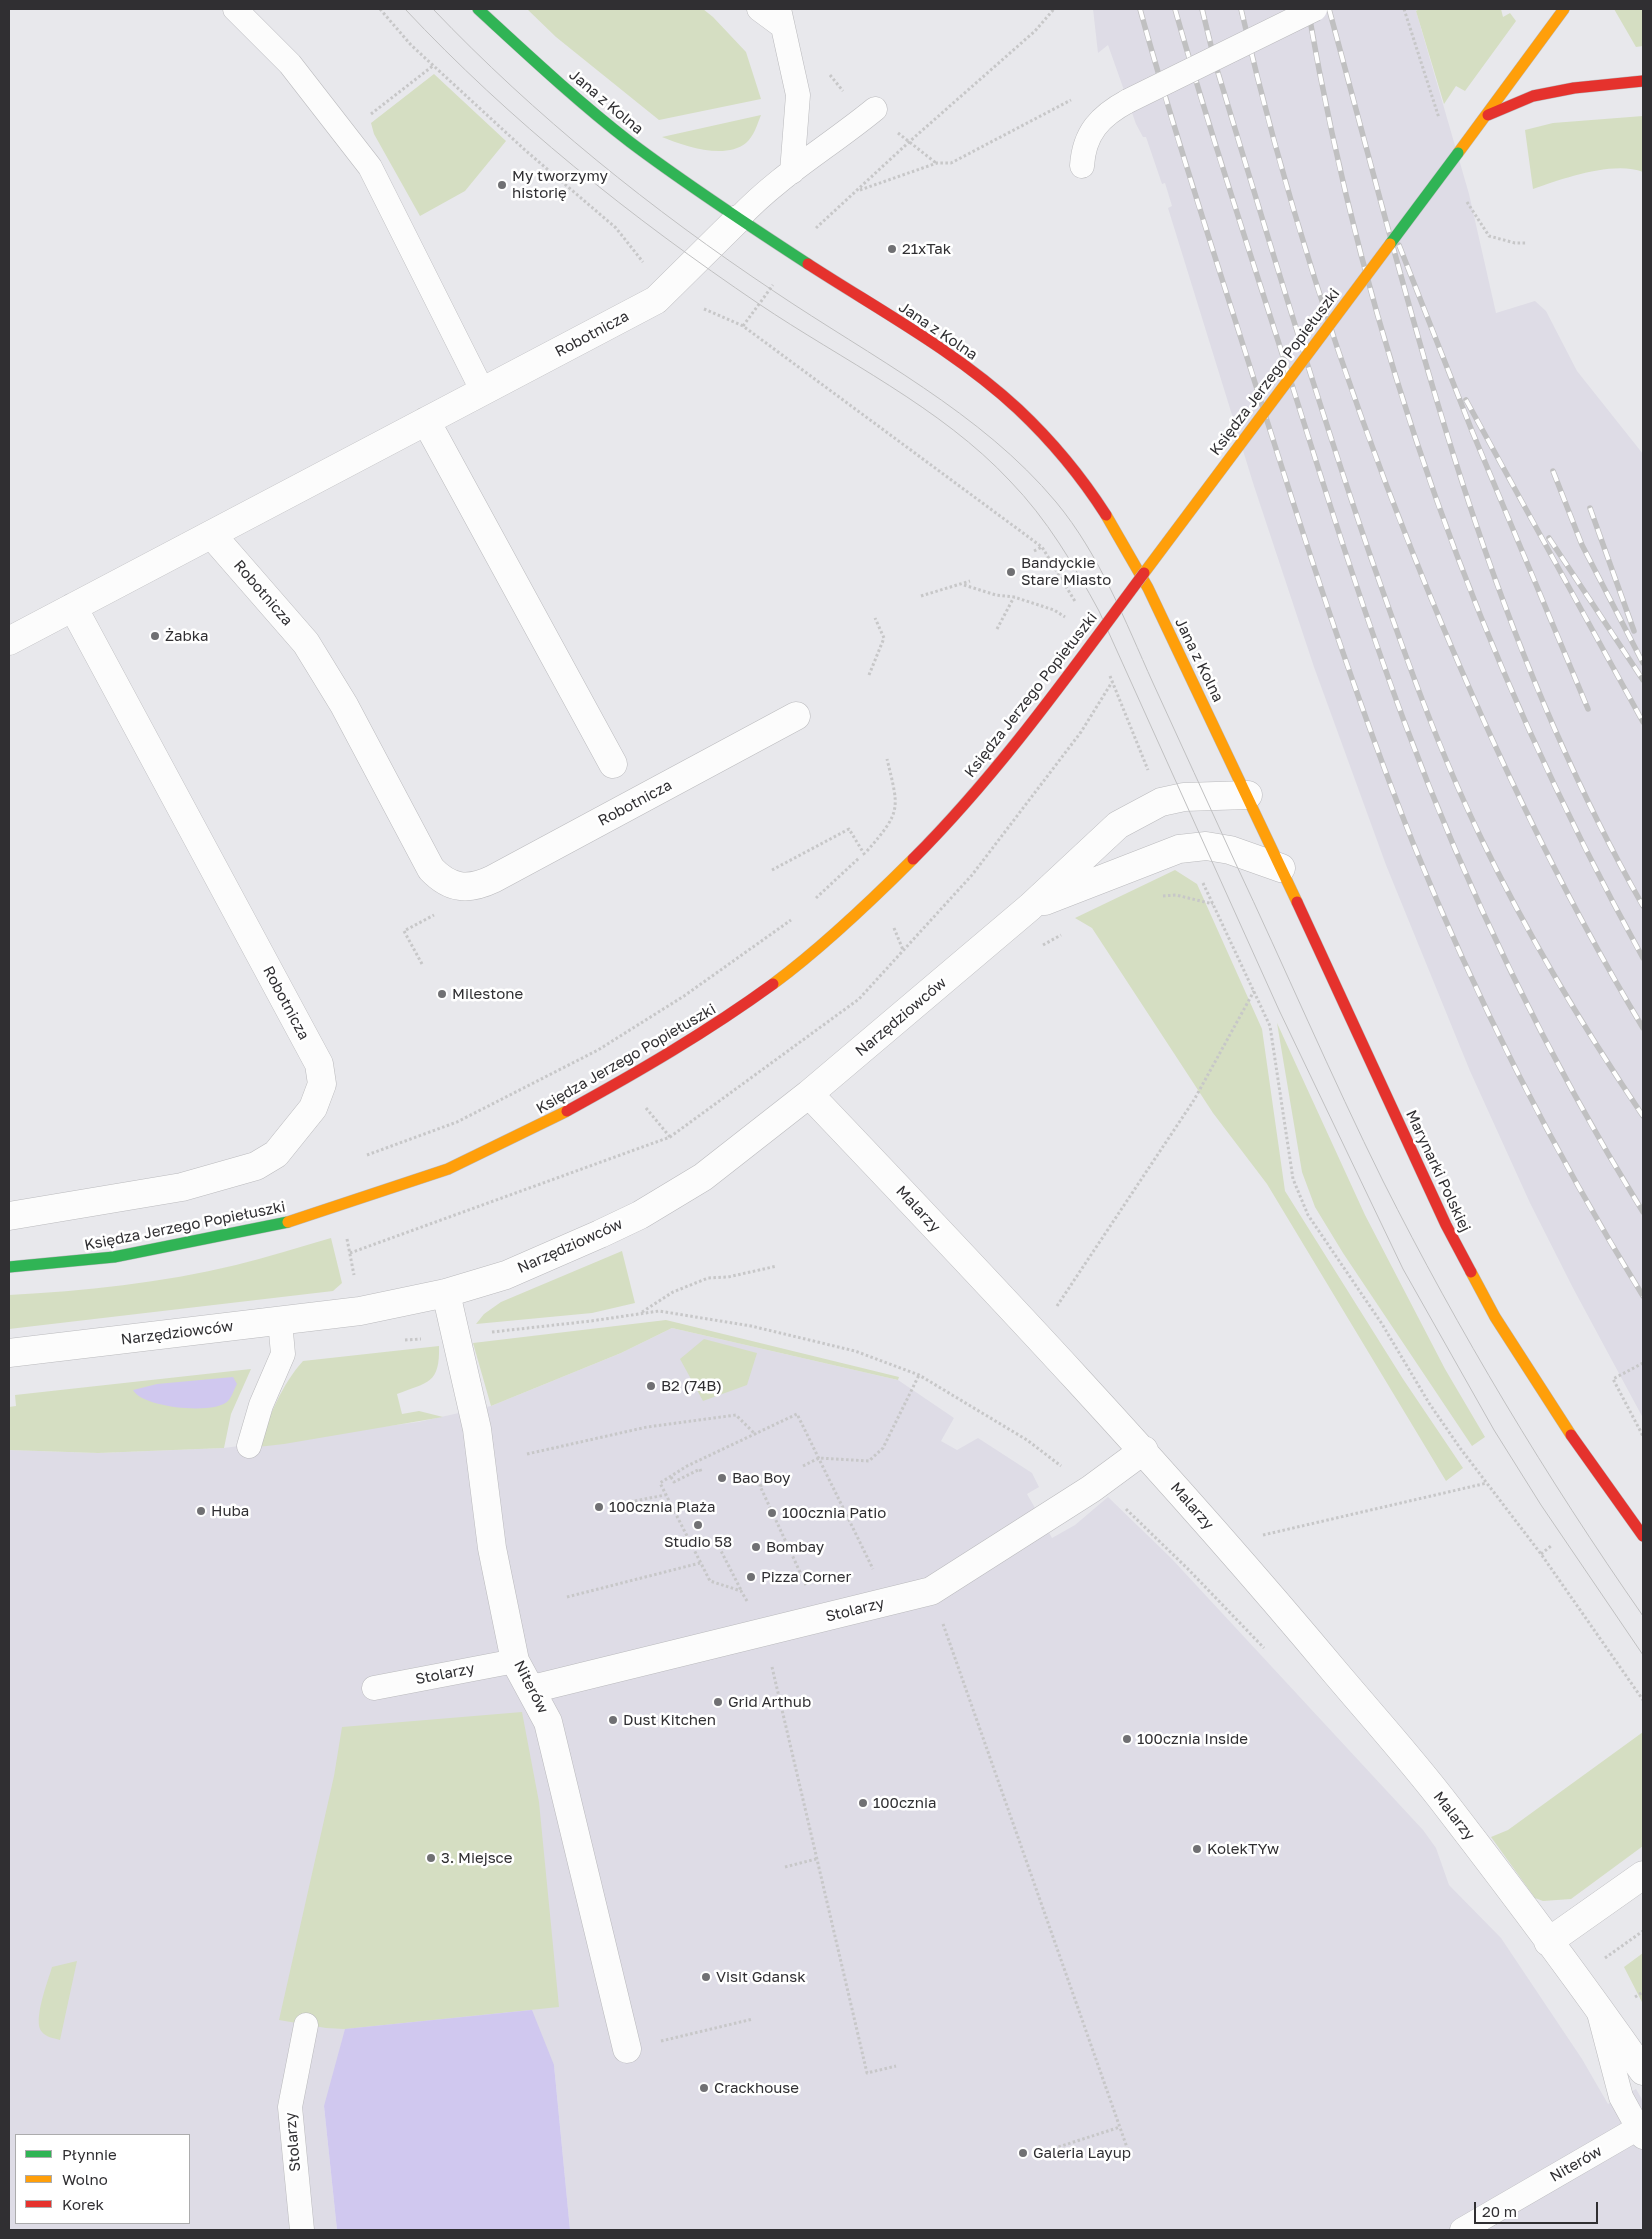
<!DOCTYPE html>
<meta charset="utf-8">
<style>
body{margin:0}
#map{position:relative;width:1652px;height:2239px;overflow:hidden;background:#e8e8ec;font-family:"Golos Text",sans-serif}
canvas{display:block}
.frame{position:absolute;inset:0;border:10px solid #302f32;pointer-events:none}
.legend{position:absolute;left:15px;top:2134px;width:175px;height:90px;box-sizing:border-box;background:#fff;border:1px solid #acacad;margin:0;padding:6px 9px;list-style:none;font-size:15px;color:#302f32}
.legend li{display:flex;align-items:center;gap:10px;height:25px}
.legend b{width:25px;border:1px solid #acacad}
.scale{position:absolute;left:1474px;top:2202px;width:124px;height:22px;box-sizing:border-box;border:2px solid #302f32;border-top:0;padding-left:6px;font-size:15px;line-height:18px;white-space:nowrap;color:#302f32;-webkit-text-stroke:4px #fff;paint-order:stroke}
</style>
<div id="map">
<canvas width="1652" height="2239"></canvas>
<div class="frame"></div>
<ul class="legend">
<li><b style="height:6px;background:#30b455"></b>Płynnie</li>
<li><b style="height:6px;background:#ff9f0a"></b>Wolno</li>
<li><b style="height:6px;background:#e5322d"></b>Korek</li>
</ul>
<div class="scale">20 m</div>
</div>
<script>
const g = document.querySelector('canvas').getContext('2d');
g.lineJoin = 'round';
function paint(path, color) { g.fillStyle = color; g.fill(path, 'evenodd'); }
function stroke(path, color, width, dash) { g.strokeStyle = color; g.lineWidth = width; g.lineCap = dash ? 'butt' : 'round'; g.setLineDash(dash || []); g.stroke(path); }
function drawText(font, color, halo, rows, align = 'center') {
  g.font = font + ' "Golos Text",sans-serif'; g.lineWidth = 5; g.setLineDash([]); g.textBaseline = 'middle'; g.strokeStyle = halo; g.fillStyle = color; for (const [text, x, y, turn = 0] of rows) {
    g.save(); g.translate(x, y); g.rotate((+turn || 0) * Math.PI / 180); g.textAlign = isNaN(turn) ? turn : align; if (halo) g.strokeText(text, 0, 0); g.fillText(text, 0, 0); g.restore();
  }
}
const built = new Path2D(`
 M1093,9h326l-3,2 53,183 27,119 39,-12 11,10 31,60 66,83v964l-70,-130 -43,-85 -60,-132 -84,-206 -72,-198 -60,-181 -86,-278 4,-2 -7,-23 -3,1 -16,-47h-3l-7,-13 -28,-79 -10,8z
 M672,1328l226,52 56,38 -13,23 16,9 21,-12 54,35 7,14 -12,7 25,44 23,-13 33,-28 63,61 252,272 13,18 13,37 52,53 81,121 26,45 28,-15 7,12v129h-1073l-16,-165 -230,41 13,124h-328v-780l89,3 126,-5 194,-26 73,-16 130,-53zM16,2135h173v88h-173z`);
const green = new Path2D(`
 M527,9h176l10,8 33,35 15,47 -102,21 -103,-83z
 M1419,9h82l2,8 7,-4 6,8 -51,70 -9,-5 -12,18 -28,-93z
 M1614,9h29v37l-7,1z
 M434,74l72,67 -41,50 -45,25 -46,-82 -3,-11z
 M761,115c-4,10 -7,21 -15,28 -21,17 -62,3 -84,-6z
 M1643,116v56c-29,-12 -82,7 -110,17l-8,-59 28,-7z
 M1175,870l22,14 65,145 23,162 118,188 60,89 -17,13 -179,-297 -54,-71 -121,-185 -17,-10z
 M1277,1023l88,192 80,154 40,68 -13,9 -129,-193 -28,-46 -13,-35z
 M331,1238l11,45 -9,8 -324,38v-34c75,-4 153,-12 227,-30 32,-8 63,-18 95,-27z
 M622,1251l13,52 -43,10 -116,11 8,-10 17,-12z
 M666,1320l233,57 -1,3 -226,-52 -51,25 -130,53 -18,-63z
 M704,1339l53,14 -10,32 -44,16 -23,-42z
 M439,1346c1,38 -11,36 -42,48l5,20 17,-3 24,6 -159,27 -26,3c11,-30 24,-63 45,-86z
 M251,1369l-20,45 -7,34 -126,5 -89,-3v-43l7,-1 -1,-11z
 M522,1712l17,90 20,205 -214,22 -19,-1 -47,-8 55,-244 8,-49z
 M1643,1732v114l-72,53 -28,2 -8,-3 -44,-61 17,-7z
 M1643,1953v51l-19,-37z
 M77,1961l-17,79c-7,-2 -14,-3 -18,-8 -10,-10 6,-51 10,-65z`);
const water = new Path2D(`
 M233,1377l4,7c-3,5 -5,13 -9,17 -13,14 -86,7 -95,-11l24,-6z
 M532,2010l22,55 16,165h-233l-13,-124 21,-77z`);
const path = new Path2D(`
 M380,9l31,36 114,105 91,78 27,34
 M1404,9l35,109
 M830,75l13,16
 M371,114l63,-49
 M898,133l38,30
 M860,190l77,-27h14l120,-63
 M1467,202l22,34 26,7h11
 M816,228l93,-86 126,-111 19,-22
 M704,309l39,17 299,221 34,56
 M743,326l30,-41
 M1034,551l8,-4
 M964,585l32,10 18,2 40,13 11,7
 M921,596l49,-15
 M997,629l17,-32
 M869,675l15,-37 -9,-20
 M1110,676l38,94
 M867,851c35,-40 32,-42 20,-92
 M772,870l77,-41 17,28
 M1203,883l67,143 23,153 15,36 74,109 47,79 31,45 81,106 102,146
 M1163,896l13,-1 37,9
 M816,898l43,-40
 M894,928l9,22
 M1043,945l18,-10
 M422,964l-18,-33 30,-16
 M646,1108l24,29
 M367,1155l90,-33 141,-72 86,-54 107,-76
 M347,1239l7,36
 M350,1253l320,-116 189,-138 113,-124 109,-143 31,-50
 M1057,1306l137,-206 60,-109
 M642,1312l31,-20 35,-14 20,-1 49,-11
 M492,1332l99,-11 68,-10 92,15 104,25 64,24 108,65 34,26
 M405,1340l16,-1
 M1643,1363l-30,16 30,57
 M527,1454l120,-27 89,-12 20,20
 M803,1466l16,-8 50,3 14,-13 36,-73
 M785,1475l-25,11 46,99
 M671,1477l3,5 26,-13 1,3
 M630,1502l35,-7
 M1126,1509l62,60 76,79
 M1263,1535l224,-52
 M719,1547l22,43
 M1541,1554l10,-8
 M567,1597l133,-34
 M747,1601l-6,-10 -31,-10 -50,-98 27,-17 110,-52 76,155
 M943,1624l187,532
 M772,1667l95,406 29,-7
 M785,1867l31,-8
 M1605,1958l38,-27
 M1635,1997l8,-5
 M661,2041l92,-22
 M1049,2150l71,-23`);
const lane = new Path2D(`
 M235,9l55,55 80,103 113,225
 M759,9l23,17
 M779,9l19,86 -6,77
 M1082,166c2,-33 18,-50 46,-65
 M738,219c40,-43 92,-73 137,-110
 M249,1446l12,-41 22,-51 -3,-33
 M374,1688l141,-27
 M1599,2013l22,84 22,40
 M302,2230l-12,-123 16,-82
 M1462,2230l176,-102`);
const street = new Path2D(`
 M426,421l187,343
 M212,535l94,108 38,62 87,164c19,20 37,22 62,10l303,-163
 M9,641l647,-341 82,-81
 M1045,901l134,-52 27,-3 24,4 51,18
 M809,1094c180,189 359,378 526,578 38,45 77,88 112,134 67,87 133,175 196,265
 M9,1216l173,-29 74,-21 20,-12 37,-46 9,-24 -3,-20 -246,-457
 M446,1293l31,136 15,119 23,113 33,61 79,327
 M9,1353l351,-42 86,-18 60,-18 94,-41 40,-19 63,-38 106,-83 221,-187 88,-82 43,-23 23,-5 64,-2
 M532,1689l399,-98 160,-102 53,-39
 M1548,1942l95,-67`);
const fast = new Path2D(`
 M478,9c49,45 99,92 152,133 57,43 118,83 178,122
 M9,1267l105,-10 174,-35`);
const slow = new Path2D(`
 M1458,153l106,-144
 M1106,515l42,73 149,314
 M1471,1272l24,45 76,118`);
const jam = new Path2D(`
 M1488,115l45,-19 41,-8 69,-7
 M808,264c71,46 149,88 210,145 34,32 63,67 88,106
 M1297,902l149,323 25,47
 M1571,1435l72,101`);
const tram = new Path2D(`
 M405,9c105,112 227,209 354,295 83,56 182,103 251,177 37,38 64,84 89,130l180,399 124,259 91,161 47,75 102,150
 M433,9c102,107 219,201 342,283 95,64 207,121 281,210 44,53 69,119 97,181 27,60 55,119 82,179 50,106 96,214 148,319 76,151 163,296 260,435`);
const rail = new Path2D(`
 M1140,9c35,127 77,253 117,380 48,152 97,305 156,454 64,158 141,309 230,453
 M1175,9c34,121 74,240 112,360 37,118 74,236 117,352 63,170 144,337 239,491
 M1202,9l14,57c49,162 98,325 153,486 34,97 68,195 113,288 46,96 101,187 161,276
 M1241,9c43,187 102,369 173,547 65,163 139,322 229,472
 M1308,9c57,333 172,653 335,949
 M1329,9c84,308 154,616 314,897
 M1399,245l73,186 116,278
 M1466,400l177,322
 M1553,471l29,74 61,118
 M1590,508l44,123
 M1549,538l94,142`);
const laneBridge = new Path2D(`
 M1128,101l187,-92`);
const fastBridge = new Path2D(`
 M1390,244l68,-91`);
const slowBridge = new Path2D(`
 M1144,573l246,-329
 M773,984c50,-37 96,-81 140,-125
 M288,1222l160,-53 119,-58`);
const jamBridge = new Path2D(`
 M913,859c87,-87 158,-188 231,-286
 M567,1111c71,-39 140,-79 206,-127`);
const markers = [
 [502,185,5,"#707073"],
 [892,249,5,"#707073"],
 [1011,572,5,"#707073"],
 [155,636,5,"#707073"],
 [442,994,5,"#707073"],
 [651,1386,5,"#707073"],
 [722,1478,5,"#707073"],
 [599,1507,5,"#707073"],
 [201,1511,5,"#707073"],
 [772,1513,5,"#707073"],
 [698,1525,5,"#707073"],
 [756,1547,5,"#707073"],
 [751,1577,5,"#707073"],
 [718,1702,5,"#707073"],
 [613,1720,5,"#707073"],
 [1127,1739,5,"#707073"],
 [863,1803,5,"#707073"],
 [1197,1849,5,"#707073"],
 [431,1858,5,"#707073"],
 [706,1977,5,"#707073"],
 [704,2088,5,"#707073"],
 [1023,2153,5,"#707073"]
];
const streetNames = [
 ["Jana z Kolna",606,102,40],
 ["Jana z Kolna",938,331,34],
 ["Robotnicza",592,334,-28],
 ["Księdza Jerzego Popiełuszki",1275,372,-53],
 ["Robotnicza",263,593,49],
 ["Jana z Kolna",1199,660,64],
 ["Księdza Jerzego Popiełuszki",1031,695,-52],
 ["Robotnicza",635,803,-28],
 ["Robotnicza",286,1003,62],
 ["Narzędziowców",901,1017,-40],
 ["Księdza Jerzego Popiełuszki",626,1059,-30],
 ["Marynarki Polskiej",1438,1171,65],
 ["Malarzy",918,1209,47],
 ["Księdza Jerzego Popiełuszki",185,1226,-11],
 ["Narzędziowców",570,1246,-24],
 ["Narzędziowców",177,1333,-7],
 ["Malarzy",1192,1506,49],
 ["Stolarzy",855,1610,-14],
 ["Stolarzy",445,1674,-11],
 ["Niterów",531,1687,63],
 ["Malarzy",1454,1816,52],
 ["Stolarzy",293,2142,-95],
 ["Niterów",1576,2164,-30]
];
const poiNames = [
 ["My tworzymy",512,176],
 ["historię",512,193],
 ["21xTak",902,249],
 ["Bandyckie",1021,563],
 ["Stare Miasto",1021,580],
 ["Żabka",165,636],
 ["Milestone",452,994],
 ["B2 (74B)",661,1386],
 ["Bao Boy",732,1478],
 ["100cznia Plaża",609,1507],
 ["Huba",211,1511],
 ["100cznia Patio",782,1513],
 ["Studio 58",698,1542,"center"],
 ["Bombay",766,1547],
 ["Pizza Corner",761,1577],
 ["Grid Arthub",728,1702],
 ["Dust Kitchen",623,1720],
 ["100cznia Inside",1137,1739],
 ["100cznia",873,1803],
 ["KolekTYw",1207,1849],
 ["3. Miejsce",441,1858],
 ["Visit Gdansk",716,1977],
 ["Crackhouse",714,2088],
 ["Galeria Layup",1033,2153]
];
paint(built, '#dedce6');
paint(green, '#d5dec2');
paint(water, '#d0c8ef');
stroke(lane, '#bababd', 25);
stroke(street, '#bababd', 29);
stroke(fast, '#bababd', 12);
stroke(slow, '#bababd', 12);
stroke(jam, '#bababd', 12);
stroke(path, '#c7c7c8', 3, [2.5, 2.5]);
stroke(lane, '#fcfcfc', 24);
stroke(street, '#fcfcfc', 28);
stroke(fast, '#30b455', 11);
stroke(slow, '#ff9f0a', 11);
stroke(jam, '#e5322d', 11);
stroke(tram, '#c0c0c1', 1);
stroke(rail, '#c0c0c1', 5.5);
stroke(rail, '#fff', 4, [11]);
stroke(laneBridge, '#bababd', 25, []);
stroke(fastBridge, '#bababd', 12, []);
stroke(slowBridge, '#bababd', 12, []);
stroke(jamBridge, '#bababd', 12, []);
stroke(laneBridge, '#fcfcfc', 24);
stroke(fastBridge, '#30b455', 11);
stroke(slowBridge, '#ff9f0a', 11);
stroke(jamBridge, '#e5322d', 11);
for (const [x, y, r, color] of markers) { const dot = new Path2D(); dot.arc(x, y, r, 0, 2 * Math.PI); g.fillStyle = color; g.fill(dot); stroke(dot, '#fff', 2); }
drawText('15px', '#302f32', '#fff', streetNames);
drawText('15px', '#302f32', '#fff', poiNames, 'left');
</script>
